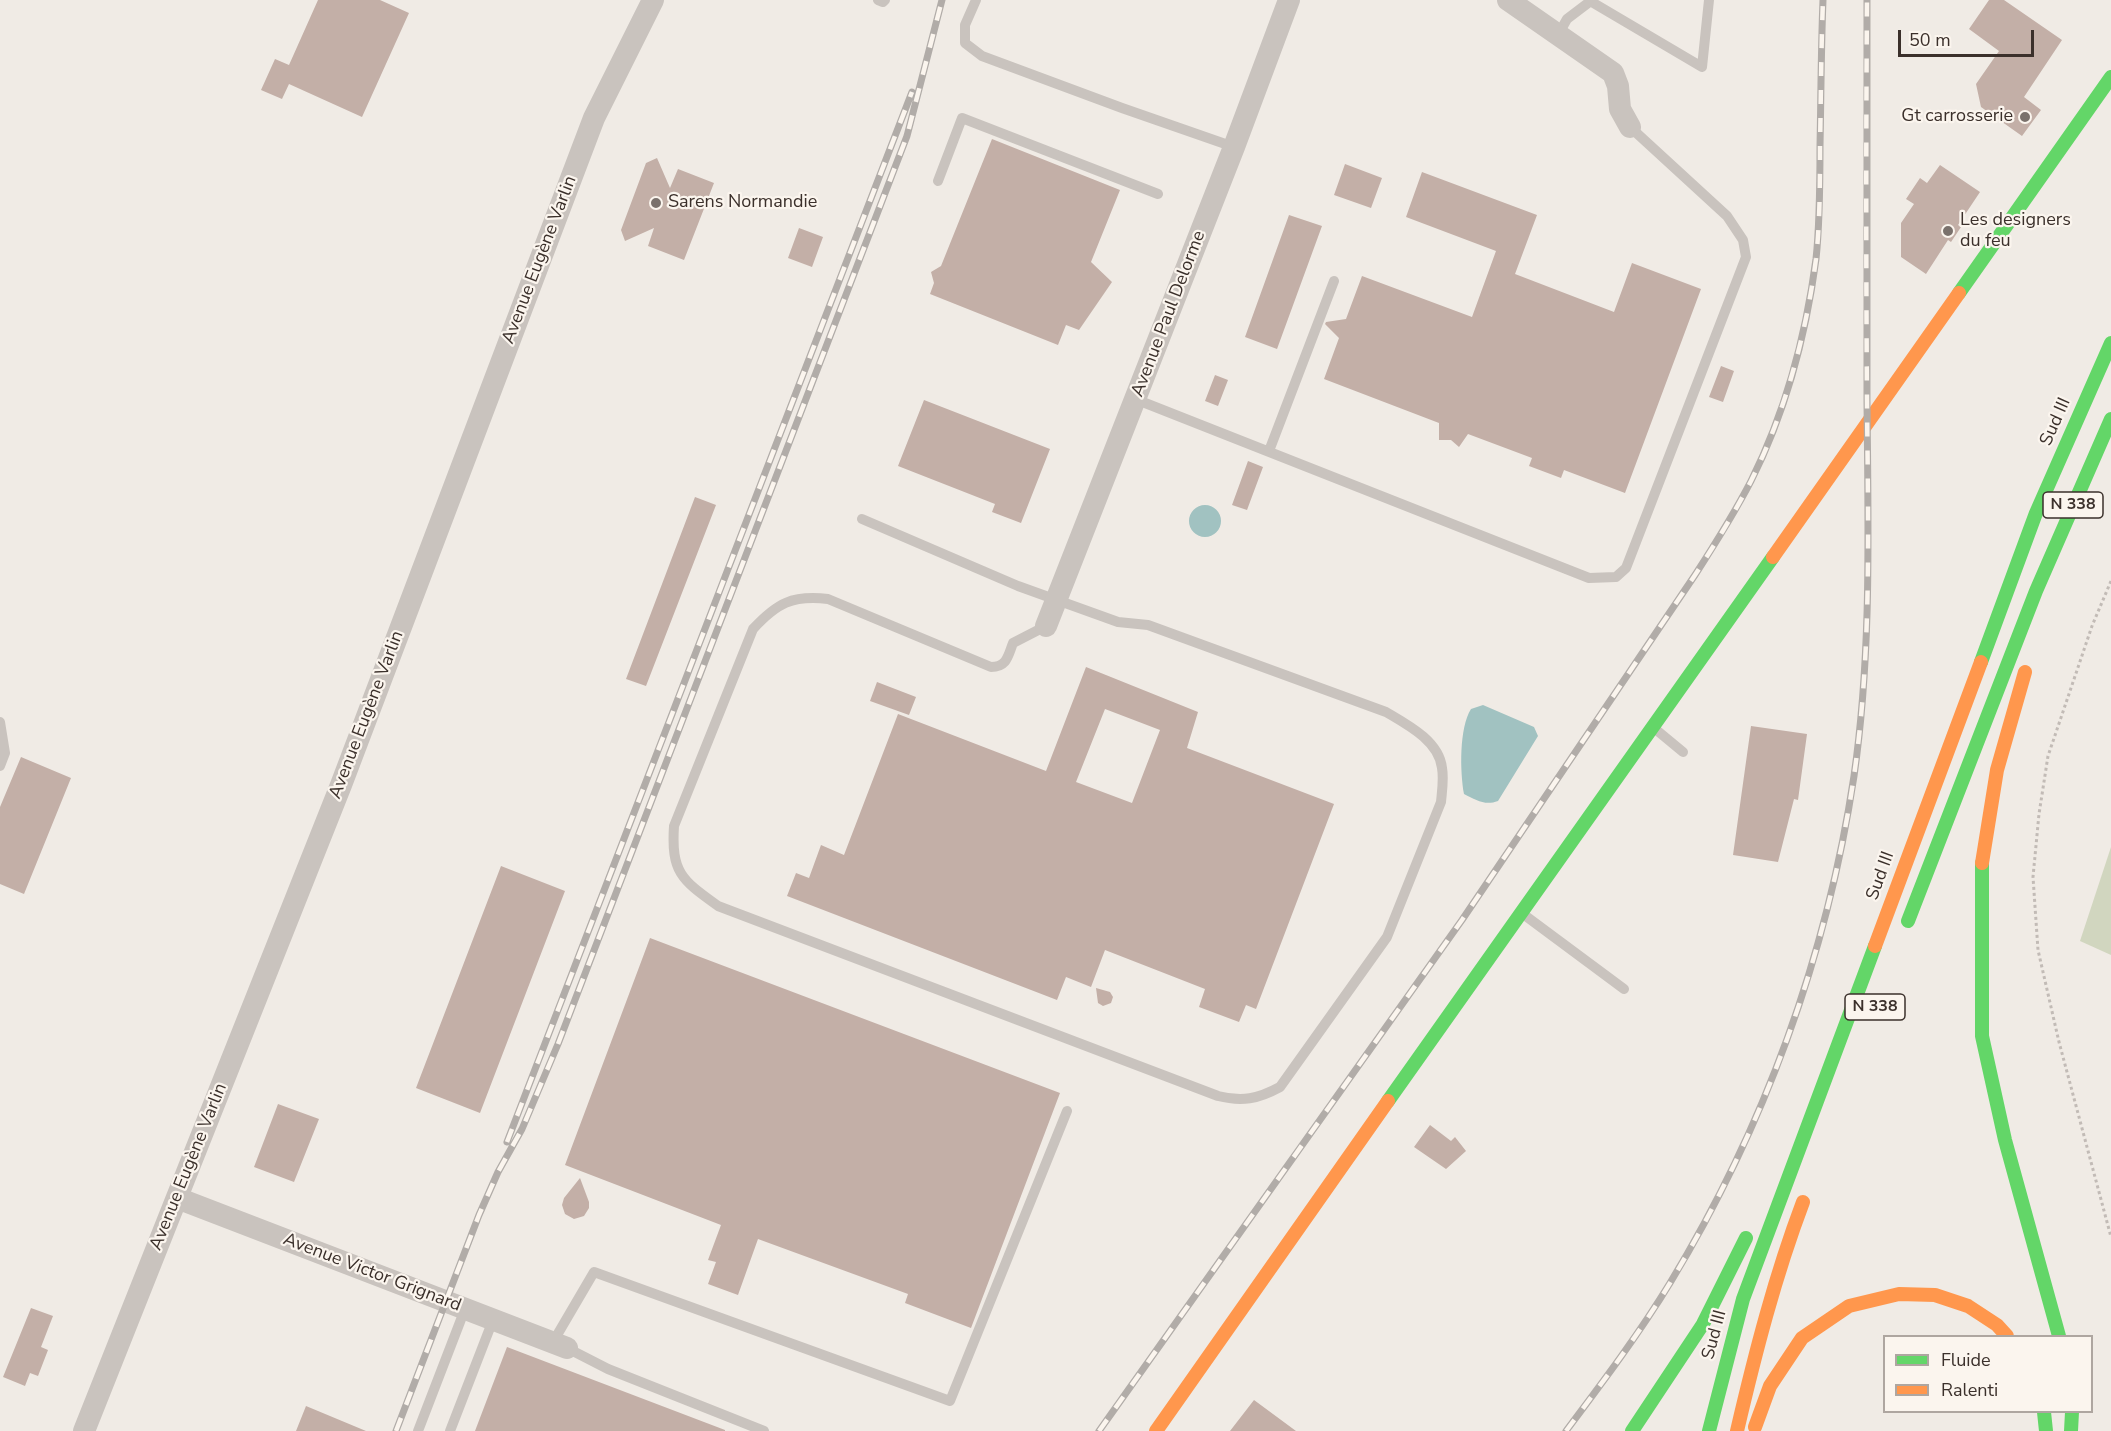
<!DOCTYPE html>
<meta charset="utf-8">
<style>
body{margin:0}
#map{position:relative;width:2111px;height:1431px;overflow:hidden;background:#f0ebe5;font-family:"Nunito Sans",sans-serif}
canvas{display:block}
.legend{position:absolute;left:1883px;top:1335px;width:210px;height:78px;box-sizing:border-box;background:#fbf5ee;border:2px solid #aea6a0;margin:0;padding:8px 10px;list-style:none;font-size:18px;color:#3b302b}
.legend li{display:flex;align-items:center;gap:12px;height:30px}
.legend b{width:30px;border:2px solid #aea6a0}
.scale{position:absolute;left:1898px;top:30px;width:136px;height:27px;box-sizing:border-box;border:3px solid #3b302b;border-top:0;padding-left:8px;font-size:18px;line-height:21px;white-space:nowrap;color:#3b302b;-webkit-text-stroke:4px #fbf5ee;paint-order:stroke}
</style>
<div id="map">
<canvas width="2111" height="1431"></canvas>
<ul class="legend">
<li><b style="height:8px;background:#63d668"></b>Fluide</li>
<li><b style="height:8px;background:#ff974d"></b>Ralenti</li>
</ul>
<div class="scale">50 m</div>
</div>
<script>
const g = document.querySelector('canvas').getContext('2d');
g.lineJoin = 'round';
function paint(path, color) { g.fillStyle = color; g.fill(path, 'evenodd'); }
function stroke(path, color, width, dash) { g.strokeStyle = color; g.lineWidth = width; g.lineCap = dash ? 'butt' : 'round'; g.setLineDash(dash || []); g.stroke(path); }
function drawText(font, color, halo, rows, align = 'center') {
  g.font = font + ' "Nunito Sans",sans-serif'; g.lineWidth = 4.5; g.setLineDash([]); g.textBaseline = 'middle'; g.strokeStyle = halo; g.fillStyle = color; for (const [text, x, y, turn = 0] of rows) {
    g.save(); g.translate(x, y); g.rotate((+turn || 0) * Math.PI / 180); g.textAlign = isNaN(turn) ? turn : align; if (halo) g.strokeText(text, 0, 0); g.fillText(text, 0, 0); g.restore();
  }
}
const green = new Path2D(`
 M2111,847v108l-31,-14z`);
const water = new Path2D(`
 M1189 521a16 16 0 1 1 32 0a16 16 0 1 1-32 0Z
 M1483,705l51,22 4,9 -40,65c-13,5 -22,-1 -34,-7 -4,-22 -5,-66 7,-85z`);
const building = new Path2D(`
 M318,0h62l29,13 -47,104 -73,-33 -7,15 -21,-9 14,-31 14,6z
 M1989,0h15l58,40 -38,57 17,13 -19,26 -41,-29 -5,-23 23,-33 -30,-22z
 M992,139l128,51 -29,72 21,20 -33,48 -13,-5 -8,20 -128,-51 4,-11 -3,-11 10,-6z
 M657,158l13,30 8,-19 36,14 -30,77 -36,-14 6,-18 -29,13 -4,-11 25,-67z
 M1345,164l37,14 -11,30 -37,-13z
 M1940,165l40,27 -22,33 3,2 -10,15 -3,-2 -22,34 -25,-17v-34l13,-19 -8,-5 14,-21 7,5z
 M1422,172l115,43 -22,59 99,38 18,-49 69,26 -76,204 -61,-23 -3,8 -32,-12 3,-8 -64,-24 -9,13 -8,-7h-12v-17l-115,-44 15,-41 -14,-14 1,-2 20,-3 16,-43 110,41 24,-66 -90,-34z
 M1289,215l33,11 -45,123 -32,-12z
 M799,228l24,9 -11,30 -24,-9z
 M1721,366l13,5 -11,31 -14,-5z
 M1215,375l13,5 -10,26 -13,-5z
 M924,400l126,49 -29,74 -29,-11 3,-8 -97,-38z
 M1248,461l15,6 -16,43 -15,-5z
 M695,497l21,8 -70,181 -20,-7z
 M1086,667l112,45 -11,36 147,56 -78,205 -10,-4 -7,17 -40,-15 6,-18 -100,-39 -14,37 -25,-10 -9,23 -270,-104 9,-23 13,5 12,-33 23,10 54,-141 148,57zM1105,709l55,21 -28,73 -56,-21z
 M877,682l39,15 -7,18 -39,-14z
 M1751,726l56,8 -9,66 -4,-1 -16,63 -45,-7z
 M21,757l50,21 -47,116 -24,-10v-77z
 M501,866l64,25 -85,222 -64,-25z
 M650,938l410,155 -89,235 -66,-25 3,-9 -150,-55 -20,56 -30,-11 8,-22 -8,-2 13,-35 -156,-60z
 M1096,988l14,4 3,5 -2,6 -8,3 -5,-3z
 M278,1104l41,15 -25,63 -40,-15z
 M1430,1125l21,16 4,-4 11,14 -20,18 -32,-22z
 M580,1178l9,24v6l-5,8 -10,3 -9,-5 -3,-9 2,-7z
 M31,1308l22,8 -12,31 7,3 -10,26 -8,-3 -5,13 -22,-9z
 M507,1347l218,83v1h-250z
 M1254,1400l42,31h-66z
 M306,1406l60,25h-70z`);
const path = new Path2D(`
 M2111,581l-19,45 -44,130 -9,58 -6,63 5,73 21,92 52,195`);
const lane = new Path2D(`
 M878,0l5,2 2,-2
 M976,0l-11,25v18l17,13 140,52 112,39
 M1590,1l112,66 7,-67
 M1558,35l9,-16 25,-19
 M938,181l24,-63 196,76
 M1135,399l454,179 27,-1 10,-9 120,-311 -3,-17 -16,-24 -97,-89
 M1269,451l65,-170
 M862,519l156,67 100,36 30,3 238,87c22,13 53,29 56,56 2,11 0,23 -1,34l-54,135 -107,150c-22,12 -38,15 -62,9l-500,-190c-36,-26 -47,-33 -44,-80l79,-197c24,-26 39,-34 75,-30l163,68c16,0 17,-11 22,-24l33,-17
 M0,722l5,31 -5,13
 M1654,728l29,24
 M1523,914l101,75
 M553,1342l41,-70 356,129 117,-290
 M567,1348l41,21 156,62
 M418,1431l47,-122
 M450,1431l43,-111`);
const street = new Path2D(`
 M1508,0l105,73 5,13 2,23 10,18
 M1046,626l188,-479 55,-147
 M177,1198l390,150
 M84,1431l257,-646 253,-667 59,-118`);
const fast = new Path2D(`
 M1959,293l152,-216
 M1981,662l55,-149 75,-170
 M1982,863v173l23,104 54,196
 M1908,921l128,-330 75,-172
 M1388,1101l385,-544
 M2044,1412l2,19
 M1632,1431l71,-107 43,-86
 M1709,1431l34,-132 132,-353
 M2071,1431l1,-19`);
const slow = new Path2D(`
 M1773,557l186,-264
 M1982,863l15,-93 28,-98
 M1875,946l106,-284
 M1755,1427l15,-41 32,-48 47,-32 50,-12 36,1 33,11 29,19 10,11
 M1156,1431l232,-330
 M1737,1431c18,-77 38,-155 66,-229`);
const rail = new Path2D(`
 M507,1142l405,-1050
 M396,1431l83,-216 19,-43 24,-43 36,-85 349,-908 35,-136
 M1099,1431l363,-511 233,-345c20,-31 39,-61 56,-94 34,-68 55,-146 65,-222 4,-37 4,-76 4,-113 1,-49 1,-97 3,-146
 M1566,1431c36,-48 73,-97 104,-148 94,-155 157,-327 184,-507 18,-125 14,-251 13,-376 -1,-134 -1,-267 0,-400`);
const markers = [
 [2025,117,6,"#7a716c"],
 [656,203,6,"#7a716c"],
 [1948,231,6,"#7a716c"]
];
const shields = [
 [2073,505,60],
 [1875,1007,60]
];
const shieldNames = [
 ["N 338",2073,505],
 ["N 338",1875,1007]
];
const poiNames = [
 ["Gt carrosserie",2013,117,"right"],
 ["Sarens Normandie",668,203],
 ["Les designers",1960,221],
 ["du feu",1960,242]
];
const streetNames = [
 ["Avenue Eugène Varlin",540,260,-69],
 ["Avenue Paul Delorme",1169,314,-69],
 ["Sud III",2056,422,-66],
 ["Avenue Eugène Varlin",367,715,-69],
 ["Sud III",1881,876,-70],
 ["Avenue Eugène Varlin",189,1167,-68],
 ["Avenue Victor Grignard",372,1273,21],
 ["Sud III",1715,1335,-75]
];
paint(green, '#d1d6bf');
paint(water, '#a1c2c1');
paint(building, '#c3afa7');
stroke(path, '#c2bbb6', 3, [3, 3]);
stroke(lane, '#c9c3be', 10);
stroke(street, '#c9c3be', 22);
stroke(fast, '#63d668', 14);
stroke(slow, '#ff974d', 14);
stroke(rail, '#b1aca8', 7);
stroke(rail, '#fbf5ee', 4.5, [14]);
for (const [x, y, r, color] of markers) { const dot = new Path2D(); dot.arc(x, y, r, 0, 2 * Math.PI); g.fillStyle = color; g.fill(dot); stroke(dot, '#fbf5ee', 2); }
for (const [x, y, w] of shields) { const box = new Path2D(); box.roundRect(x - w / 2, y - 13, w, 26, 4.5); g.fillStyle = '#fbf5ee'; g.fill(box); stroke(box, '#3b302b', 1.5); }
drawText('bold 16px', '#3b302b', null, shieldNames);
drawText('18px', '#3b302b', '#fbf5ee', poiNames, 'left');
drawText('18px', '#3b302b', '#fbf5ee', streetNames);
</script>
